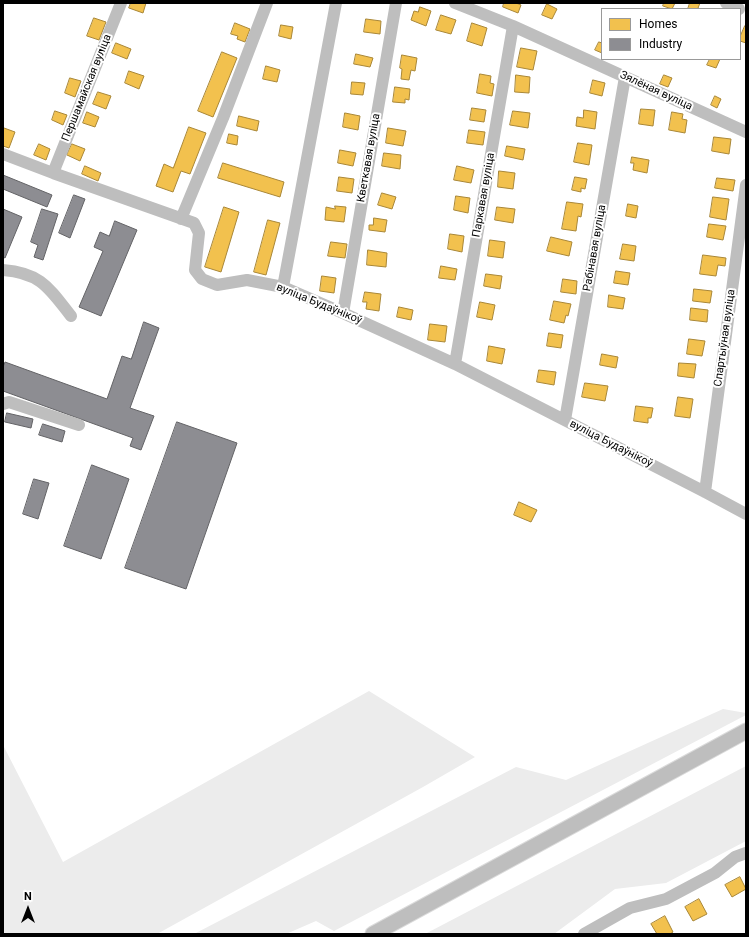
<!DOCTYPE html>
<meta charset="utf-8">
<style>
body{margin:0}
#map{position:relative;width:749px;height:937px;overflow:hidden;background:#fff;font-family:Roboto,sans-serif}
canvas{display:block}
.frame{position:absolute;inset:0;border:4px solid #000;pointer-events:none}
.legend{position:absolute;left:601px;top:8px;width:140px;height:52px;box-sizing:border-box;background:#fff;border:1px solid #999;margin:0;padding:5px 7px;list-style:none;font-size:12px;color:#000}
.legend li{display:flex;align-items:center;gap:8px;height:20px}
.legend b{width:20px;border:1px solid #999}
.north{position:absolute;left:8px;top:889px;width:40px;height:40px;-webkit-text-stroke:3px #fff;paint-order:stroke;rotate:0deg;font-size:11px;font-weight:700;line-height:16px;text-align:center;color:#000}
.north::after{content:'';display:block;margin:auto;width:14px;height:18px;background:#000;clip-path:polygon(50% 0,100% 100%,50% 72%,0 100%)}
</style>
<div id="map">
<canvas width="749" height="937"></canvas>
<div class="frame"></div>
<ul class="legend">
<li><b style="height:11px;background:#f2c14e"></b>Homes</li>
<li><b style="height:11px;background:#8d8d92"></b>Industry</li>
</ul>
<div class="north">N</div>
</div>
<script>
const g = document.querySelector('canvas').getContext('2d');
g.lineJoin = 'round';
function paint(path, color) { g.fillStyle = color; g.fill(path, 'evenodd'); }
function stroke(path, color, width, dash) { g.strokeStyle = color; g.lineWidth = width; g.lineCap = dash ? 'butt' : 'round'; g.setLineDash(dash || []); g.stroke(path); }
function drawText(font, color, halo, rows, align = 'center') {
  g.font = font + ' Roboto,sans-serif'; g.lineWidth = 4; g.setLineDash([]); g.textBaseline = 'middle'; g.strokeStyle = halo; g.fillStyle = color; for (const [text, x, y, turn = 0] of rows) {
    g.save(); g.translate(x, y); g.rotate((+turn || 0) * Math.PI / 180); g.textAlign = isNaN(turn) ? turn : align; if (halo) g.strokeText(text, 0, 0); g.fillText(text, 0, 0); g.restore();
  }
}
const green = new Path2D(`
 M369,691l106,66 -52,30 -266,147h-154v-189l60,117z
 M723,709l23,4v2l-412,216 -18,-10 -30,13h-92l322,-167 50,13z
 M746,766v75l-80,42 -51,6 -61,45h-129z`);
const homes = new Path2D(`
 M131,3h15l-3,10 -14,-5z
 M504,3h12l5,2 -3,8 -15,-6z
 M664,3h11l-3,6 -9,-3z
 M690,3h10l-2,5 3,1h-13z
 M547,4l10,5 -5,10 -10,-4z
 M420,7l11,4 -5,15 -15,-6 3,-9 4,1z
 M441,15l15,5 -5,14 -15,-4z
 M94,18l12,4 -7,18 -12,-4z
 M366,19l15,2 -1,13 -16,-2z
 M235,23l15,6 -5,13 -8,-3 1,-3 -7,-2z
 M472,23l15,5 -5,18 -15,-5z
 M281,25l12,2 -2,12 -12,-3z
 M745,26l1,1v16l-6,-2v-4z
 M599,42l3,1v10l-7,-3z
 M116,43l15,6 -4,10 -15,-6z
 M521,48l16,3 -4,19 -16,-3z
 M222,52l15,6 -24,59 -15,-6z
 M356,54l17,4 -3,9 -16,-3z
 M402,55l15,3 -2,13 -4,-1 -2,10 -8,-1 1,-10 -2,-1z
 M710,59h10l-4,9 -9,-3z
 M266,66l14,4 -3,12 -14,-3z
 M129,71l15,5 -5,13 -14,-6z
 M480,74l11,2 -1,7 4,1 -2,12 -15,-3z
 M516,75l14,2 -1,16 -14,-1z
 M664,75l8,3 -4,9 -8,-3z
 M70,78l11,3 -6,16 -10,-4z
 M593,80l12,3 -3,13 -12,-3z
 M352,82l13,1 -2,12 -12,-1z
 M395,87l15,2 -1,11 -4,-1v4l-12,-1z
 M98,92l13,4 -5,13 -13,-5z
 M715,96l6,3 -4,9 -6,-3z
 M472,108l14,2 -2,12 -14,-2z
 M641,109l14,1 -2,16 -14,-2z
 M584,110l13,2 -2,17 -19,-3 1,-9 6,1z
 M55,111l12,4 -4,10 -11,-5z
 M513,111l17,2 -2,15 -18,-3z
 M87,112l12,5 -4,10 -12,-4z
 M672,112l11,2 -1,5 5,1 -2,13 -16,-3z
 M345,113l15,3 -2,14 -15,-3z
 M239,116l20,5 -2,10 -20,-5z
 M189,127l17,6 -16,41 -9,-3 -8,21 -17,-6 8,-22 9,4z
 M4,128l11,4 -6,16 -6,-2z
 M388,128l18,3 -3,15 -17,-3z
 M469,130l16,2 -2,13 -16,-2z
 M229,134l9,2 -1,9 -10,-2z
 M714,137l17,2 -2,15 -17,-3z
 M578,143l14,2 -3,20 -15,-3z
 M39,144l11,5 -4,11 -12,-5z
 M72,144l13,5 -5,12 -13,-6z
 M507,146l18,3 -2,11 -18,-4z
 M340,150l16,3 -3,13 -15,-3z
 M384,153l17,2 -1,14 -18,-3z
 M632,157l17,3 -2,13 -14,-3 1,-7h-3z
 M223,163l61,19 -4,15 -62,-19z
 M85,166l16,7 -3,8 -16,-7z
 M457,166l17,4 -3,13 -17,-3z
 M499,171l16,2 -2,16 -15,-2z
 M339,177l15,2 -2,14 -15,-2z
 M575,177l12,2 -2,10 -4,-1v4l-9,-2z
 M717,178l18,2 -2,11 -18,-3z
 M382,193l14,4 -4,12 -14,-4z
 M456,196l14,2 -2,15 -14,-3z
 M713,197l16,2 -3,21 -16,-3z
 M567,202l16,2 -2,13 -3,-1 -2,15 -14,-2z
 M628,204l10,2 -2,12 -10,-2z
 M335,206l11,1 -2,15 -19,-2 1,-13 9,2z
 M224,207l15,5 -18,60 -16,-5z
 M497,207l18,2 -2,14 -18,-3z
 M374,218l13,2 -2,12 -16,-2v-5h4z
 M268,220l12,3 -14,52 -12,-3z
 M709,224l17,2 -3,14 -16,-3z
 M450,234l14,2 -2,16 -14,-3z
 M551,237l21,5 -3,14 -22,-5z
 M490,240l15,2 -2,16 -15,-2z
 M331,242l16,2 -2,14 -17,-2z
 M623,244l13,2 -2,15 -14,-2z
 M368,250l19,3 -1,14 -19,-2z
 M703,255l23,3 -1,8 -7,-1 -2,11 -16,-2z
 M441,266l16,3 -2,11 -16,-2z
 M616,271l14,2 -2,12 -14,-2z
 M486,274l16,2 -2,13 -16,-3z
 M322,276l14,2 -2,15 -14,-2z
 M563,279l14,2 -1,13 -15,-2z
 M694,289l18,2 -2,12 -17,-2z
 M365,292l16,2 -2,17 -13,-2 1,-7h-4z
 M609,295l16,3 -2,11 -15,-2z
 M554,301l17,3 -3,12 -2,-1 -2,8 -14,-3z
 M480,302l15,3 -3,15 -15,-3z
 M399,307l14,3 -2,10 -14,-3z
 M691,308l17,2 -1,12 -17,-2z
 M430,324l17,2 -2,16 -17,-2z
 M549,333l14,2 -2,13 -14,-2z
 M689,339l16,2 -3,15 -15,-2z
 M489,346l16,3 -3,15 -15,-3z
 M602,354l16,3 -2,11 -16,-3z
 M679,363l17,1 -2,14 -16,-2z
 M539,370l17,2 -2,13 -17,-3z
 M585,383l23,3 -3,15 -23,-4z
 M678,397l15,2 -3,19 -15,-2z
 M636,406l17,2 -2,10h-3v5l-14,-2z
 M519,502l18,8 -6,12 -17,-7z
 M740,877l6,12 -14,8 -7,-12z
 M699,899l8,15 -14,7 -8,-14z
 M665,916l8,16 -3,2h-13l-6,-10z`);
const industry = new Path2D(`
 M3,175l49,20 -5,12 -44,-18z
 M74,195l11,4 -15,39 -11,-5z
 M3,209l19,8 -17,41 -2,-1z
 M42,209l16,5 -15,46 -9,-3 4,-12 -7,-3z
 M115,221l22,9 -36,86 -22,-9 24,-56 -9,-4 6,-15 9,4z
 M144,322l15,6 -29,80 24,8 -13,34 -11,-4 3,-8 -130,-47v-24l2,-5 102,37 15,-43 9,3z
 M7,413l26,6 -2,9 -26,-6z
 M177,422l60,21 -51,146 -61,-21z
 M43,424l22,7 -3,11 -23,-7z
 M92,465l37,14 -28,80 -37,-13z
 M34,479l15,4 -11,36 -15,-5z`);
const minor = new Path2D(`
 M455,3l58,23 233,106
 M726,3l13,6
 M3,154l50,19 141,50 5,10 -4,37 7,9 15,6 30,-5 36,7 60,26 112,51 250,128 41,22
 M53,173l68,-170
 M181,219l42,-101 44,-115
 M3,270c38,3 46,18 68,46
 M283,287l53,-284
 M343,313l53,-310
 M455,364l58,-338
 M3,404l6,-2 70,23
 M565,420l60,-343
 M705,492l41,-307
 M584,934l46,-26 36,-9 49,-26 20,-16 11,-4`);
const major = new Path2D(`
 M373,934l373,-203`);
const streetNames = [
 ["Першамайская вуліца",87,88,-68],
 ["Зялёная вуліца",656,91,25],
 ["Кветкавая вуліца",369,158,-80],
 ["Паркавая вуліца",484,195,-80],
 ["Рабінавая вуліца",595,248,-80],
 ["вуліца Будаўнікоў",319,304,22],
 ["Спартыўная вуліца",725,338,-82],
 ["вуліца Будаўнікоў",611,444,27]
];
paint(green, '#ececec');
paint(homes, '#f2c14e');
stroke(homes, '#a98737', 1);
paint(industry, '#8d8d92');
stroke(industry, '#636366', 1);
stroke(major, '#dbdbdb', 17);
stroke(minor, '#bebebe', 12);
stroke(major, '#bebebe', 15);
drawText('11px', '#000', '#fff', streetNames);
</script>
